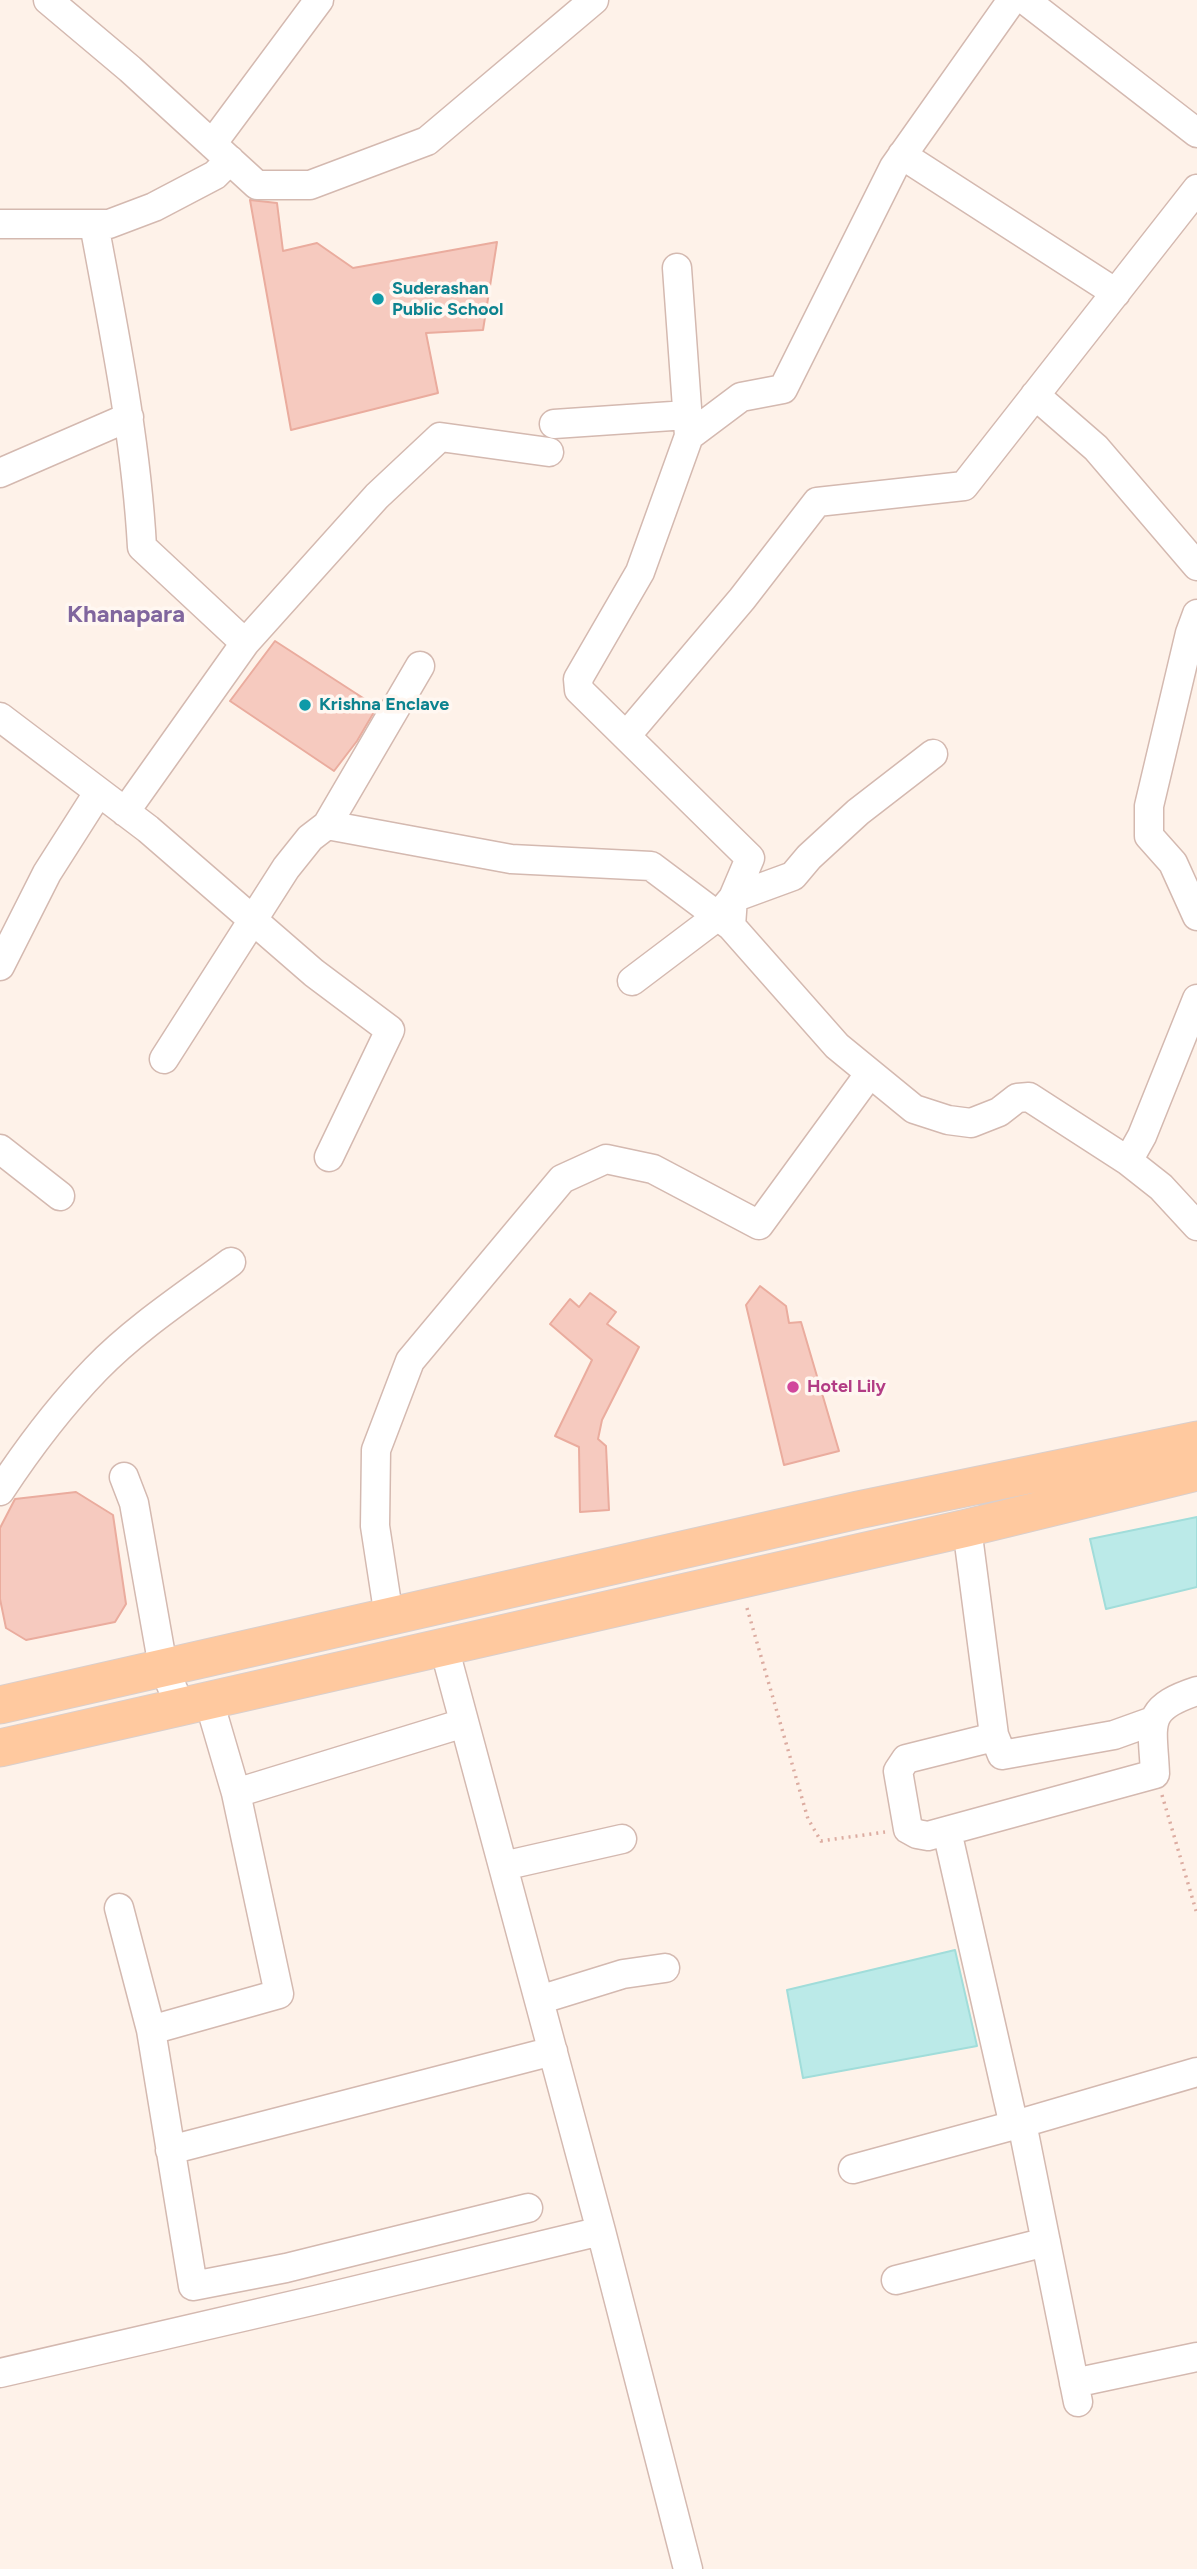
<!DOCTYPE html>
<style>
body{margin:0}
canvas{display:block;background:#fef2e9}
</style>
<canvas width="1197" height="2569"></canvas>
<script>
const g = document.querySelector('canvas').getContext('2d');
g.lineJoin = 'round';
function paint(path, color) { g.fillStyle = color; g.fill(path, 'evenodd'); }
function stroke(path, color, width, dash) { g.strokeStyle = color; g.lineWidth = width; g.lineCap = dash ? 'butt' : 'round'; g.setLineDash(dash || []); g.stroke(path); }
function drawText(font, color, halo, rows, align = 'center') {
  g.font = font + ' Figtree,sans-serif'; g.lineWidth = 7; g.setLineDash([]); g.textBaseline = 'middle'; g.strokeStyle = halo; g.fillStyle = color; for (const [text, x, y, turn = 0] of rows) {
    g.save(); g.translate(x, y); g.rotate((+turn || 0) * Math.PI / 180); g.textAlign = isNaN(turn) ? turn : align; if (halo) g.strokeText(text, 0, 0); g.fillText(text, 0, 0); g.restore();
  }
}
const water = new Path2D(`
 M1197,1517v70l-91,22 -16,-70z
 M955,1950l22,96 -174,32 -16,-88z`);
const building = new Path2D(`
 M250,200l27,3 6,48 34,-8 36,25 144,-26 -14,88 -57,3 12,60 -147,37z
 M275,641l102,66 -20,34 -23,30 -104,-70z
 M760,1286l26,20 3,17 12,-1 38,129 -55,14 -38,-160z
 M590,1293l26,19 -9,12 32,23 -37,73 -4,19 8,7 3,64 -29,2 -1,-65 -24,-11 37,-76 -42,-36 20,-25 9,8z
 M76,1492l37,23 13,89 -11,18 -89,18 -20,-12 -6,-29v-71l15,-29z`);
const path = new Path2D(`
 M747,1608l61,211 13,22 64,-9
 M1162,1795l35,119`);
const minor = new Path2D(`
 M48,0l82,69 127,116h53l117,-44 167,-141
 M1025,0l172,133
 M212,144l107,-144
 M902,155l214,138
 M0,224h109l45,-17 61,-32 15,-15
 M94,224c20,108 42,214 48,323l103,96
 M677,268l12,168 -49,136 -62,107 1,11 171,168 -17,40 -2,28 106,120 77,63 34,11 23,3 28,-11 18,-14 12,-1 99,64
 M1035,395l61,53 101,118
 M554,424l133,-9
 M689,436l52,-39 42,-8 111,-222 118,-167
 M0,473l129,-56
 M1197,614l-7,19 -41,173v30l24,27 24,53
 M0,717l148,112 166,144 76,57 -61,127
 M626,736l116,-137 75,-97 147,-16 233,-297
 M125,812l120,-169 132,-147 63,-59 109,15
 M327,825l184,34 140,7 80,60
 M0,966l47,-93 51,-80
 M632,981l86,-65 15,-18 60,-22 16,-19 49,-45 75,-58
 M1197,999l-55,137 -14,25 33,26 36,39
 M164,1059l122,-191 24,-30 17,-13 93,-159
 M0,1149l60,47
 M124,1477l10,26 29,164 18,40
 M0,1491c27,-41 62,-87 96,-122 40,-41 89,-73 135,-107
 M967,1528l27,207 -4,3 -84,21 -8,12 10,58 9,5 11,2 227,-62c-2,-50 -13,-65 42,-83
 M389,1617l-14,-91 1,-76 34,-89 152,-182 44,-20 47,10 106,56 111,-152
 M444,1647l157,584 87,338
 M209,1701l27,92 228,-70
 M994,1735l8,20 112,-20 39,-14
 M236,1793l43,201 -128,36 42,256 93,-18 242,-60
 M947,1831l67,295
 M503,1866l119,-27
 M119,1908l32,122
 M539,2000l84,-26 42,-6
 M1022,2123l56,279
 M170,2150l383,-99
 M853,2169l169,-46 175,-51
 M896,2280l150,-38
 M0,2373l320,-74 281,-68
 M1074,2383l123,-26`);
const major = new Path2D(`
 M0,1705l858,-195 339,-70
 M0,1748l967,-220 230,-56`);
const markers = [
 [378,299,7,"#0f9aa8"],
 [305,705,7,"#0f9aa8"],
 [793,1387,7,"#d1479c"]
];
const cultureNames = [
 ["Suderashan",392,289],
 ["Public School",392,310],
 ["Krishna Enclave",319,705]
];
const hotelNames = [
 ["Hotel Lily",807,1387]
];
const districtNames = [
 ["Khanapara",126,615]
];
paint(water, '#bbeae8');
stroke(water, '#a1ddda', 2);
paint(building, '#f6cabf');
stroke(building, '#eaac9e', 2);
stroke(minor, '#d4b9b0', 31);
stroke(major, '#dacfcc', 39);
stroke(path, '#dcaca1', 3.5, [2, 5]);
stroke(minor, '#fff', 28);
stroke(major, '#ffc99f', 37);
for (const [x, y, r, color] of markers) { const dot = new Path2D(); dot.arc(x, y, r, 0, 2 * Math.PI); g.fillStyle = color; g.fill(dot); stroke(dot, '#fff7f1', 2.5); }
drawText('bold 18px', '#0d838f', '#fff7f1', cultureNames, 'left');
drawText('bold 18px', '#b23c85', '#fff7f1', hotelNames, 'left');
drawText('bold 24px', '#80669e', '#fff7f1', districtNames);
</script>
